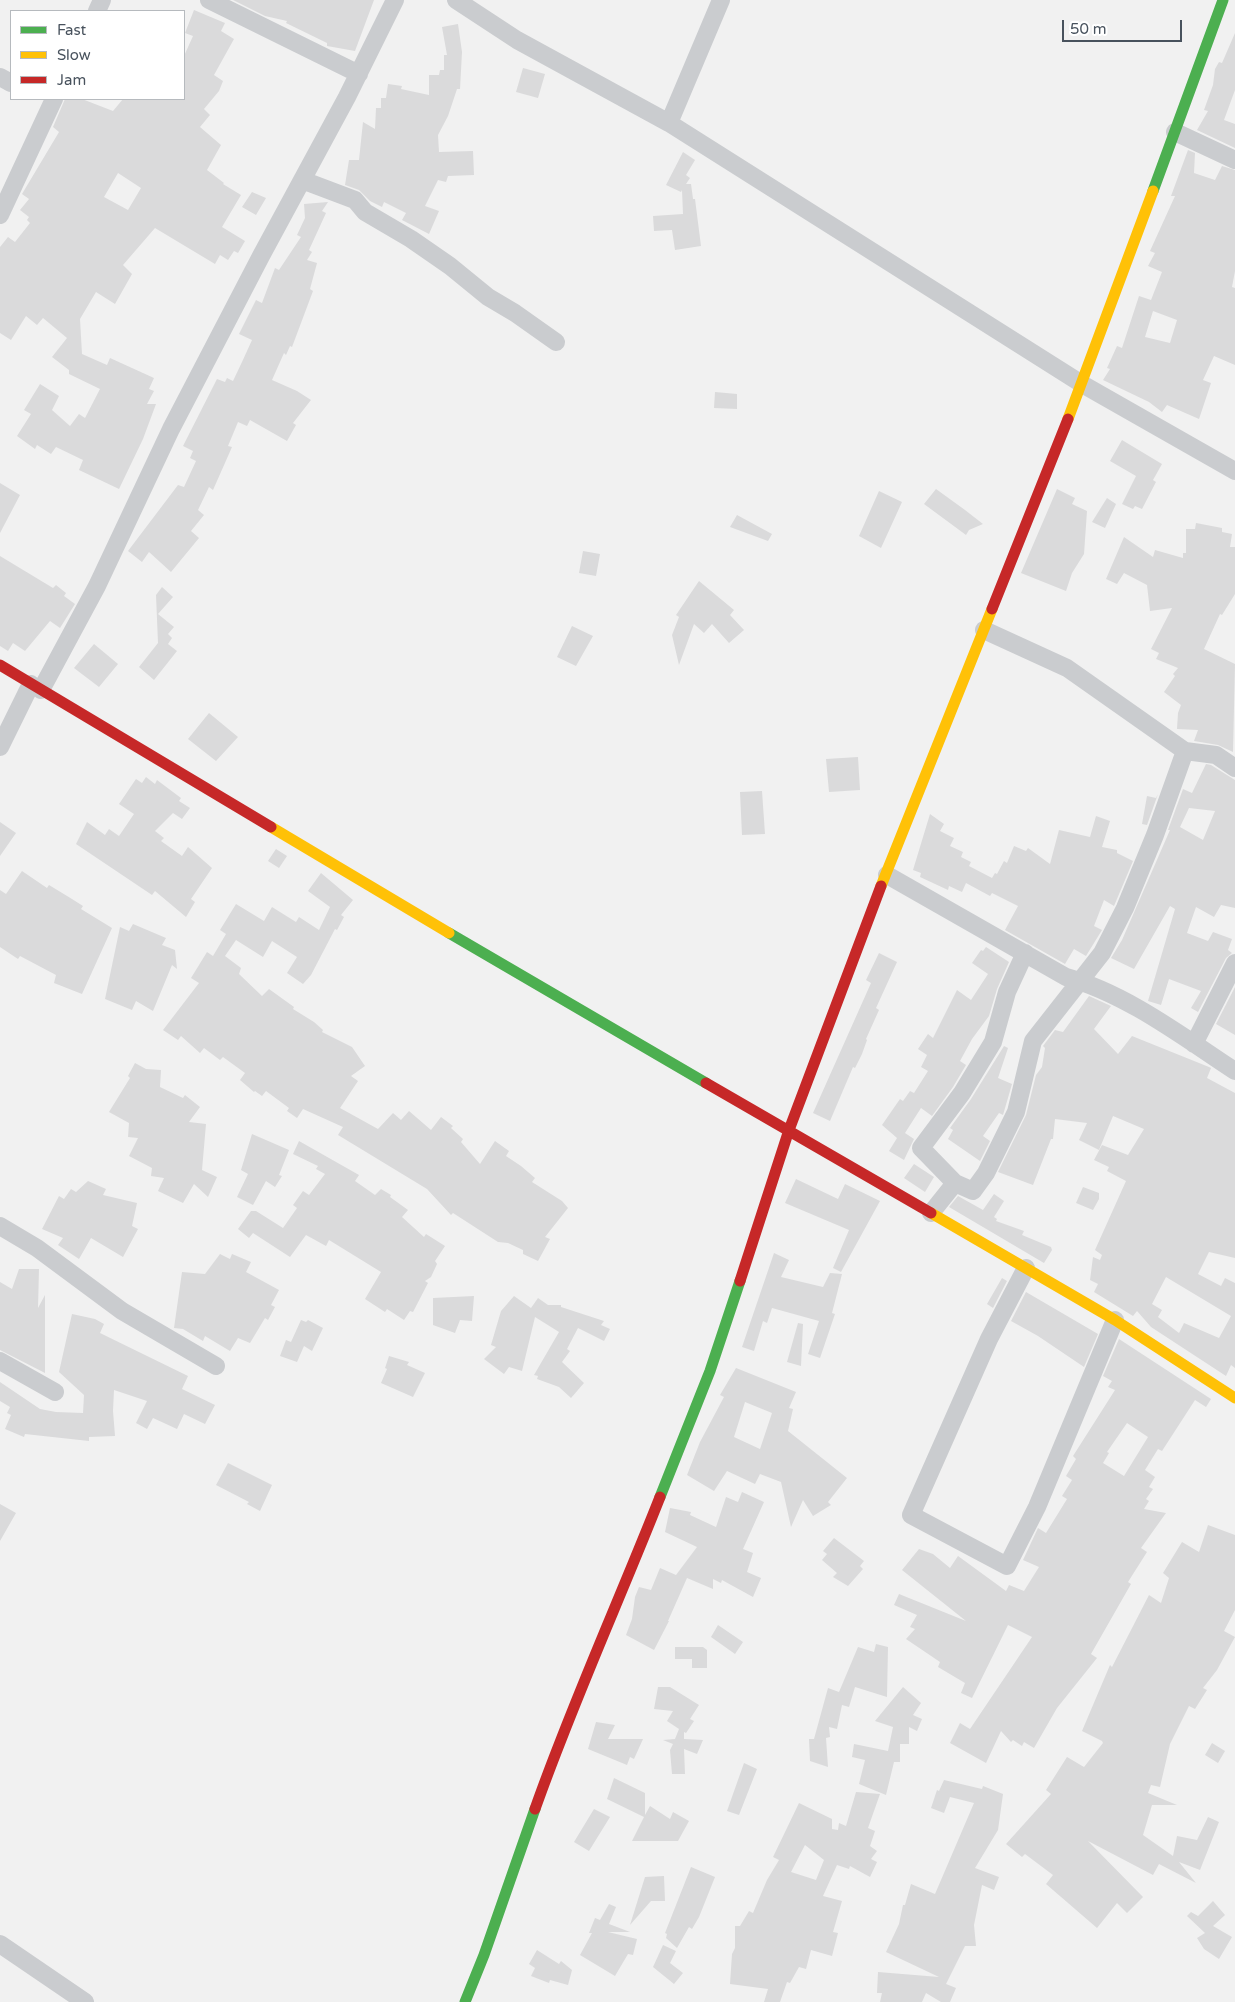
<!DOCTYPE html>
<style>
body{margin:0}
#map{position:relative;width:1235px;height:2002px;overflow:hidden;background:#f1f1f1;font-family:"Varela Round",sans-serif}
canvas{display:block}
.legend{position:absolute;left:10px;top:10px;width:175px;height:90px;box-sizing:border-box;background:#fff;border:1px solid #b6babe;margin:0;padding:6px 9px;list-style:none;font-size:15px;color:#48525d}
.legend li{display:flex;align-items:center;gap:10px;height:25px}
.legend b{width:25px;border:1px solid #b6babe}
.scale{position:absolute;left:1062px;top:20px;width:120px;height:22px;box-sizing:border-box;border:2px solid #48525d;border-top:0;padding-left:6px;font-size:15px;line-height:18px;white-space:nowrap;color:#48525d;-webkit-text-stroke:4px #fff;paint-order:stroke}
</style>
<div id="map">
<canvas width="1235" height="2002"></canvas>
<ul class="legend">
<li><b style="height:6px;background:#4caf50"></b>Fast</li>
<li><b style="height:6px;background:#ffc107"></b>Slow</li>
<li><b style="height:6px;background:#c62828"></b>Jam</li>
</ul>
<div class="scale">50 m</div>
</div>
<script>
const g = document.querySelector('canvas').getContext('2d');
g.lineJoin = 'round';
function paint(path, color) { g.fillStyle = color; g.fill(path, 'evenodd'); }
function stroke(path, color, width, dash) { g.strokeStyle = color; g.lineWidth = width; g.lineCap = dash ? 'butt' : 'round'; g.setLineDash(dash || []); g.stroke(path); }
const building = new Path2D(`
 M233,0h141l-19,51 -28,-5v-3l-41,-20 1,-2 -22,-5z
 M194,10l31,13 -4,8 13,8 -20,36 9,6 -4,10 -15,18 6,6 -10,12 21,18 -14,25 17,13 -1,1 18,11 -19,32 23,14 -7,12 -4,-2 -6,9 -8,-5 -5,9 -60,-36 -32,37 9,9 -17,30 -19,-12 -16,27 2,35 25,11 3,-7 44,20 -5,11 5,2 -7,13h9l-13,35 -24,50 -40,-19 4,-10 -27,-13 -5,7 -14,-9 -2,4 -18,-13 14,-22 -7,-4 16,-26 19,12 -7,14 18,16 9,-12 6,4 15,-29 -31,-15v-4l-17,-13 15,-19 -24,-20 -6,7 -11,-9 -15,24 -11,-7v-86l8,-10 7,5 15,-19 -3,-3 2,-3 -9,-7 9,-11 -7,-5 37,-62 -6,-5 12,-28h17l31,12 10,-12h61v-43l9,-20 -8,-3zM118,173l23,15 -13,22 -24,-13z
 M458,24l4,28 -2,37h-3l-9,27 -10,19 1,17 34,-1 1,24 -26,1 -2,6 -8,-2 -13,26 14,5 -10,23 -27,-14 4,-7 -22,-11 -2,5 -12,-6 -11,-11 -14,-5 4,-25h10l4,-38 12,7 1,-21h5v-10h5l2,-14 14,2 -1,3 28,6v-20h10l1,-5h4v-15h3l-5,-28z
 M1235,33v57l-11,30 11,4v24l-38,-18 11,-19 -4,-1 9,-25 2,-16 4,-7 3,1z
 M523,68l22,6 -7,24 -22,-6z
 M1188,150l7,3 -1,20 21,7 7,-14 13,4v101l-3,16 3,1v77l-21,-9 -11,24 8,3 -12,36 -32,-14 -5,7 -13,-10 -46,-22 7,-11 -3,-1 10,-22 5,2 17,-52 12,4 11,-28 -14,-6 7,-13 -5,-2 25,-55h-4zM1153,311l24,9 -7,23 -25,-6z
 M683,152l12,8 -9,15 4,3 -4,6h5l2,15h2l6,47 -26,4 -3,-20 -18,1 -1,-15 30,-2 -1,-24 -1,2 -15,-7z
 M252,192l14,6 -10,17 -14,-8z
 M328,202l-6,9 4,2 -17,37 3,2 -5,8 10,3 -7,26 3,2 -21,56 -2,-1 -4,9 -2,-2 -12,27 25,11 14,9 -18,23 3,2 -9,16 -37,-21 -3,6 -9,-4 -10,24 4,1 -19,43 -4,-3 -11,23 6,5 -13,16 8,7 -28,34 -22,-20 -7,10 -14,-11 50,-66 6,2 12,-26 -6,-3 3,-7 -10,-5 34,-67 8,3 2,-4 6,3 9,-19 10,-22 -13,-6 17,-34 6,3 13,-35 4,2 22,-33 -4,-2 8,-17 -1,-14z
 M715,392l22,2v15l-23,-1z
 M1122,440l40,24 -9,16 3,2 -14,27 -7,-3 -2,3 -11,-5 14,-28 -26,-15z
 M0,483l20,12 -20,38z
 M936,489l29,21 18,14 -14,6 -3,5 -42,-31z
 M1057,489l18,9 -3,6 15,7 -3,43 -12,19 -6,18 -45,-18z
 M879,491l23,11 -21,46 -22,-12z
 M1107,498l9,6 -11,24 -13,-6z
 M737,515l35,19 -4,7 -38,-14z
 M1196,523l26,5v4l10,2 -2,13h5v47l-13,21 -2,-1 -16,35 31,15 -2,88 -15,-7 -24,-4 4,-11 -21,-1 1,-16 3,-8 -17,-13 11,-16 -2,-2 5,-6 -22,-9 3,-6 -8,-4 21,-41 -22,3 -3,-26 -23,-12 -7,11 -11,-5 18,-42 29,20 2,-7 28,8v-5h3v-24h9z
 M583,551l17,3 -4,22 -17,-3z
 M0,556l53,32 3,-3 10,8 -2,3 11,8 -15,24 -10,-7 -25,30 -12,-8 -5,8 -8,-5z
 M699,581l35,29 -4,5 14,15 -15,13 -17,-19 -8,9 -10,-9 -15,41 -7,-30 7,-18 -3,-2z
 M162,587l11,10 -15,17 16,13 -6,7 4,4 -4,6 9,7 -23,29 -15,-13 19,-24 -2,-48z
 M572,626l21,10 -17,30 -19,-9z
 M94,644l24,20 -19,23 -25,-19z
 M209,713l29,24 -22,24 -28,-22z
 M858,757l2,33 -31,2 -3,-33z
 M1206,764l5,1 24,15v128l-14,-3 -7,12 -18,-10 -9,26 21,8 5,-9 19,7 -4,11 4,3 -6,5 -28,54 -7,-4 10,-17 -32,-12 -8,26 -13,-4 27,-92 -5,-3 -36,63 -23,-11 11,-18 48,-110h-2l15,-41 9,4zM1189,808l26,3 -12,29 -23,-13z
 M146,777l9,7 2,-4 24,18 -2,3 11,7 -8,11 -9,-6 -18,18 9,7 -3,3 21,15 6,-9 24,21 -21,31 4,3 -9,15 -31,-26 -3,4 -76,-51 11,-22 18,13 4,-6 10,7 15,-22 -15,-10 17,-25 6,4z
 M762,791l3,43 -23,1 -2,-43z
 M1158,794l-11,31 -5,-1 5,-28 9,2z
 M930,814l14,10 -4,7 14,7 -4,8 13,6 -2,5 10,5 -2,4 23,12 3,-5 2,1 7,-13 3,2 7,-17 12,5 2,-3 22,16 9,-34 31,7 6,-21 14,5 -8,26 15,3v3l16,8 -19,45 -10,-6 -10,26 8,4 -16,26 -12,-7 -9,15 -60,-34 13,-24 -26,-13 -2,3 -24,-13 -4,9 -13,-6 -1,4 -28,-13 1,-4 -8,-3z
 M0,822l16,11 -16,23z
 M276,849l11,7 -8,12 -11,-7z
 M22,871l25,17 2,-3 23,14 11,7 -2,3 31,19 -30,66 -28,-11 2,-8 -36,-19 -2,3 -18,-12v-57l6,4z
 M321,873l32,27 -12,15 3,2 -7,13 -2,-1 -24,46 -8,9 -16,-11 10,-16 -25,-16 -9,16 -27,-17 -11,16 16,12 -2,6 23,22 7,-7 25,18 -1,2 21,13 9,8 -1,2 30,15 13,19 -14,10 7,5 -18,27 38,21 15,-16 8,7 8,-9 22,19 10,-13 12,9 -2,2 12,11 -2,3 19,22 15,-23 14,10 -3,5 15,10 14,12 -3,4 30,19 6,7 -23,29 5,2 -12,22 -15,-7v-4l-15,-7 -10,-1 -45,-29 -2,2 -24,-26 -89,-54 5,-8 -40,-18 -6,9 -10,-7 2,-3 -23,-17 -4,5 -7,-5 -1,1 -14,-12 5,-7 -22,-16 -3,3 -16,-12 -4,5 -19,-17 -3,4 -15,-10 36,-47 -8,-5 16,-26 6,4 13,-22 -6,-4 16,-26 28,17 8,-14 24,15 3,-5 20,13 11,-23 -22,-16z
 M133,924l33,14 -4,7 13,5 2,19 -5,-4 -19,46 -17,-10 -4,9 -27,-11 15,-72 9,4z
 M986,947l23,15 -12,27 -8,27 -17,23 -12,22 6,4 -13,22 -21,29 -11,-8 -16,25 9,6 -10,21 -15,-9 8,-13 -15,-13 18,-26 3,2 7,-10 4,2 14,-22 -7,-4 6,-12 -9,-6 10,-15 5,4 24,-48 14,10 17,-26 -16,-11 9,-13 2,1z
 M879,953l18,9 -21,46 3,2 -13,29 1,1 -5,14 -7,14 -2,-1 -23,54 -17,-8 58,-130 -5,-3z
 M1235,987v48l-19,-11z
 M1089,996l22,10 -17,23 24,25 14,-18 77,31 2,1 -4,10 28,15v165l-26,-6 -11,22 23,12 4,-8 10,5v85l-4,-3 -5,11 -75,-49 -14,-16 -4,5 -39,-24 4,-8 -8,-4 3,-23 7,3 2,-5 -7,-5 31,-69 -19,-10 2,-4 -15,-7 8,-15 26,10 16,-26 -31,-13 -14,34 -20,-10 8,-17 -32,-4 -2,20h-2l-18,46 -35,-13 28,-57 10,-40 6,-8 3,-19 -2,-2 12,-16 8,2zM1166,1277l65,39 -12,22 -35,-15 -5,10 -21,-16 4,-7 -10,-6z
 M1004,1046l4,2 -10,30 14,6 -9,31 -4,-2 -16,23 7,5 -10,20 -32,-22 5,-9 -3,-2 21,-29z
 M135,1063l11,6 15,1 -1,17 23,11 2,-3 15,12 -11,15 17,2 -4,46 15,7 -9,20 -14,-13 -11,19 -25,-12 6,-13 -13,-2 1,-8 -23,-12 9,-18 -10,-1 1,-14 -20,-11 21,-34 -2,-2z
 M252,1134l37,16 -10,25 3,1 -7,11 -9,-6 -13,24 -16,-8 11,-23 -7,-4z
 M299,1141l60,34 -4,6 20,14 6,-6 10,6 -1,2 18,13 -6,7 22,20 2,-3 19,12 -10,15 2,3 -6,13 -6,4 3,2 -15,29 -3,-1 -6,9 -17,-11 -2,3 -20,-13 16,-27 -52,-32 -3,6 -20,-11 -16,22 -37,-24 -4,5 -11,-9 13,-18h5l27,17 14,-20 -4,-3 10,-14 6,4 16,-21 -9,-5 2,-3 -25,-12z
 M914,1164l20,13 -9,15 -21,-14z
 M796,1179l42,20 7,-15 35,17 -39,71 -8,-4 16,-38 -64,-27z
 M88,1181l18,8 -3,6 34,8 -5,23 6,3 -15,28 -32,-19 -12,21 -21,-14 5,-7 -21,-9 17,-33 5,3 7,-10 5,3z
 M1083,1187l16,6v6l-6,11 -17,-7z
 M994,1194l10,7 -10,16 3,2 -1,2 28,10 -2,4 29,12 1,3 -8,13 -95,-56 9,-11 25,14z
 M774,1253l15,7 -8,17 42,10 7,-14 12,1 -10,39 3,1 -15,44 -12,-4 11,-33 -47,-13 -5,15 -4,-2 -9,30 -12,-4z
 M220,1254l10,5 2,-5 19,8 -5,10 33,18 -8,15 4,2 -7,13 -3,-2 -15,25 -12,-5 -8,13 -25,-15 -2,5 -20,-12 -9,-1 8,-56 23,2z
 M19,1269h20l-1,39 7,-13v78l-45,-23v-68l12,7z
 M1002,1278l5,3 -14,27 -6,-4z
 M1026,1292l72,42 -14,33 -46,-31 -27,-15z
 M474,1296l-2,25 -12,-1 -5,13 -22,-8v-27z
 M514,1296l17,12 7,-10 10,7h13v2l43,14 -3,4 9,4 -6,12 -26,-13 -11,21 3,2 -8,11 22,21 -13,15 -12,-11 -22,-8 1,-3 -4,-1 25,-43 -24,-15 -13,54 -13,-4 -5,7 -20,-15 12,-12 -5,-2 10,-34z
 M72,1314l23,5 9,5 -4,9 88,43 -6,13 33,16 -10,19 -21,-10 -7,15 -24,-11 -6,11 -11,-6 11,-22 -33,-11 -1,21 2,25 -26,1v4l-64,-7 -1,3 -19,-8 6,-14 -4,-2 3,-6 -10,-6v-19l40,27 16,3 27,1 1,-18 -25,-23z
 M301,1320l5,2 2,-2 15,8 -11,23 -8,-5 -7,16 -17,-6 6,-16 5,2z
 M798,1323l5,1 -2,42 -14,-4z
 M1119,1339l92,60 -5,8 -11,-7 -33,51 -4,-2 -13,21 10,7 -6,10 4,2 -7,10 3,2 -5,8 22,4 -25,35 6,4 -19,30 3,2 -40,70 6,4 -40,50 -23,40 -10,-6 -2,4 -9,-6 -2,2 -10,-11 -15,32 -36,-20 10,-20 10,6 62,-92 -24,-12 -36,73 -11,-5 4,-10 -27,-16 2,-5 -34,-23 9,-10 -5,-2 7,-12 -23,-10 5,-11 67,27 -64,-51 17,-21 14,5 17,14 8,-12 48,35 3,-6 15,6 15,-24 -16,-7 15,-32 8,5 21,-34 -5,-3 10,-16 -6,-4 10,-17 -3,-3 42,-66 -7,-3 4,-6 -9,-5zM1127,1423l21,14 -24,39 -21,-13 6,-10 -2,-1z
 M389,1356l20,6 -2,3 18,8 -12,24 -32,-14 6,-14 -2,-1z
 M736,1368l60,24 -7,16 4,1 -5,22 59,47 -19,24 3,3 -18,11 -10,-16 -12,27 -10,-45 -21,-8 -5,10 -28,-13 -13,20 -27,-16 13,-33 24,-45 -4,-2zM745,1402l27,11 -12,36 -26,-12z
 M228,1463l44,22 -12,26 -13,-7 2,-2 -33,-17z
 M742,1492l22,10 -21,47 10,4 -6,19 14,6 -8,19 -31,-17 -1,3 -8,-4v10l-26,-11 -19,43h1l-15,29 -28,-15 6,-16 3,-22 4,-10 12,3 9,-22 16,7 21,-28 -32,-15 5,-24 21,4 -1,3 26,12 10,-30 12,5z
 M0,1504l16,9 -16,28z
 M1208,1525l27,10v75l-11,21 11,6 -18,33 -14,18 4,2 -12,19 -6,-3 -19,38 -10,43 -9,-2 -3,8 29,12h-25l-9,30 30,21 4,-20 20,4 11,-23 11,5 -19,48 -21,-8 17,21 -37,-19 -6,11 -65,-34 55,56 -16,16 -10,-10 -20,25 -51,-44 7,-9 -28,-21 -3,3 -16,-13 45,-50 -5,-4 21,-33 17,10 19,-24 -1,-2 -20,-10 28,-66 2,2 37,-72 12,8 8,-25 -6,-5 19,-31 17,10z
 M834,1538l30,23 -4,5 3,3 -15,17 -15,-9 4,-4 -15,-13 5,-6 -4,-3z
 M718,1625l25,17 -8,12 -24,-17z
 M876,1644l12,3 -1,50 -32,-10 -6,20 -7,-2 -5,24 -8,-2 1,10 -4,1 2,29 -18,-6 -1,-22h5l14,-51 11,4 19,-45 16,5z
 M675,1647h28l4,3v18h-15v-9h-17z
 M658,1687h12l29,18 -9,14 4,2 -8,12 -2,-1v7l19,1 -6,14 -13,-5 1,25h-13l-2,-24 3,-6 -10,-4 12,-1 4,-10 -12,-8 6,-10 -19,-2z
 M903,1687l18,16 -8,12 9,4 -5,12 -8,-4v17h-9v18h-6l-8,33 -27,-11 6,-24 -13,-3 2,-13 34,7 5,-24 -18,-6z
 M596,1722l19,3 -7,14h35l-9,20 -4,-2 -3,8 -39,-16z
 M1212,1743l13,8 -7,12 -13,-8z
 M744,1763l13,6 -18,46 -12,-4z
 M614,1778l31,15v22l5,-9 20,13 3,-7 16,9 -11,20h-46l12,-24 -37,-18z
 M944,1780l38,9 1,-3 20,8 -5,36 -23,38 24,9 -5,13 -12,-5 -8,40 2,21h-11l-19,38 10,4 -6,14h-9l-15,-9 -4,9h-42l2,-9h-5l1,-21 61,5 -53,-25 13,-28 4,-19h2l6,-21 24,10 39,-91 -24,-6 -6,16 -13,-5 6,-18 2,1z
 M856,1792l24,2 -12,34 7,3 -5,15 7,5 -6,8 6,3 -7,15 -20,-11 -1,3 -12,-4 -14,31 19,5 -9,31 5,1 -6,23 -21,-6 -5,19 -7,-2 -9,16 -3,-1 -7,20h-16l4,-13 -38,-5 2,-30 3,-6v-22h5l9,-15 4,2 14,-33 12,-20 -6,-3 26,-54 33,16v10l6,1 1,-7 7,3zM805,1845l19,15 -8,20 -25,-8z
 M594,1809l16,8 -21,34 -15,-9z
 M691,1867l24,10 -16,40 -7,12 -3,-2 -12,21 -11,-10 1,-4 -2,-1z
 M664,1876l1,25h-14l-21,24 15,-48z
 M1213,1901l12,14 -12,11 19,11 -13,22 -15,-10 -7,-11 8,-5 -18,-17 4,-4 7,4z
 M609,1904l7,3 -7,17 21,8h-22l29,7 -4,16 -5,-1 -13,22 -35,-21 12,-22h-3l6,-15 5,2z
 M663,1945l13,6 -6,12 13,10 -9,11 -21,-17z
 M537,1950l22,14 2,-3 11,9 -4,15 -18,-5 -1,3 -18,-7 4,-8 -6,-4z`);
const street = new Path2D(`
 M209,0l150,74
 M456,0l61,40 152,83 413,261 153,87
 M97,11l5,-11
 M0,77l11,6
 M669,123l52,-123
 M1175,132l60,28
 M302,180l53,20 10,12 46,27 39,27 38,31 27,16 41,29
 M0,215l54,-116
 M984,630l83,38 118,83 31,4 19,13
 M41,690l56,-104 74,-157 90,-173 86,-159 48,-97
 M0,747l31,-63
 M887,875l179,102c61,17 117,60 169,94
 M1194,1044l41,-81
 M955,1183l-34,-35 41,-55 31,-51 14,-50 18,-39
 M931,1213l24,-30 18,8 13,-18 30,-61 17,-71 69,-88 23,-45 30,-73 30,-84
 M0,1226l37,22 85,63 94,55
 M1026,1268l-37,71 -78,176 96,51 30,-59 78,-187
 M0,1361l55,31
 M0,1944l85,58`);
const fast = new Path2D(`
 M1153,191l70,-191
 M449,933l257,150
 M660,1497l50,-126 30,-90
 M465,2002l19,-47 51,-146`);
const slow = new Path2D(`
 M1068,419l85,-228
 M271,827l178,106
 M881,886l111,-277
 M931,1213l184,107 120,78`);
const jam = new Path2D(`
 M992,609l76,-190
 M0,665l271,162
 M706,1083l225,130
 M740,1281l49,-151 92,-244
 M535,1809c37,-105 84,-208 125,-312`);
paint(building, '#dadadb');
stroke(street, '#cacccf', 18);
stroke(fast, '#4caf50', 11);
stroke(slow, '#ffc107', 11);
stroke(jam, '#c62828', 11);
</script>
